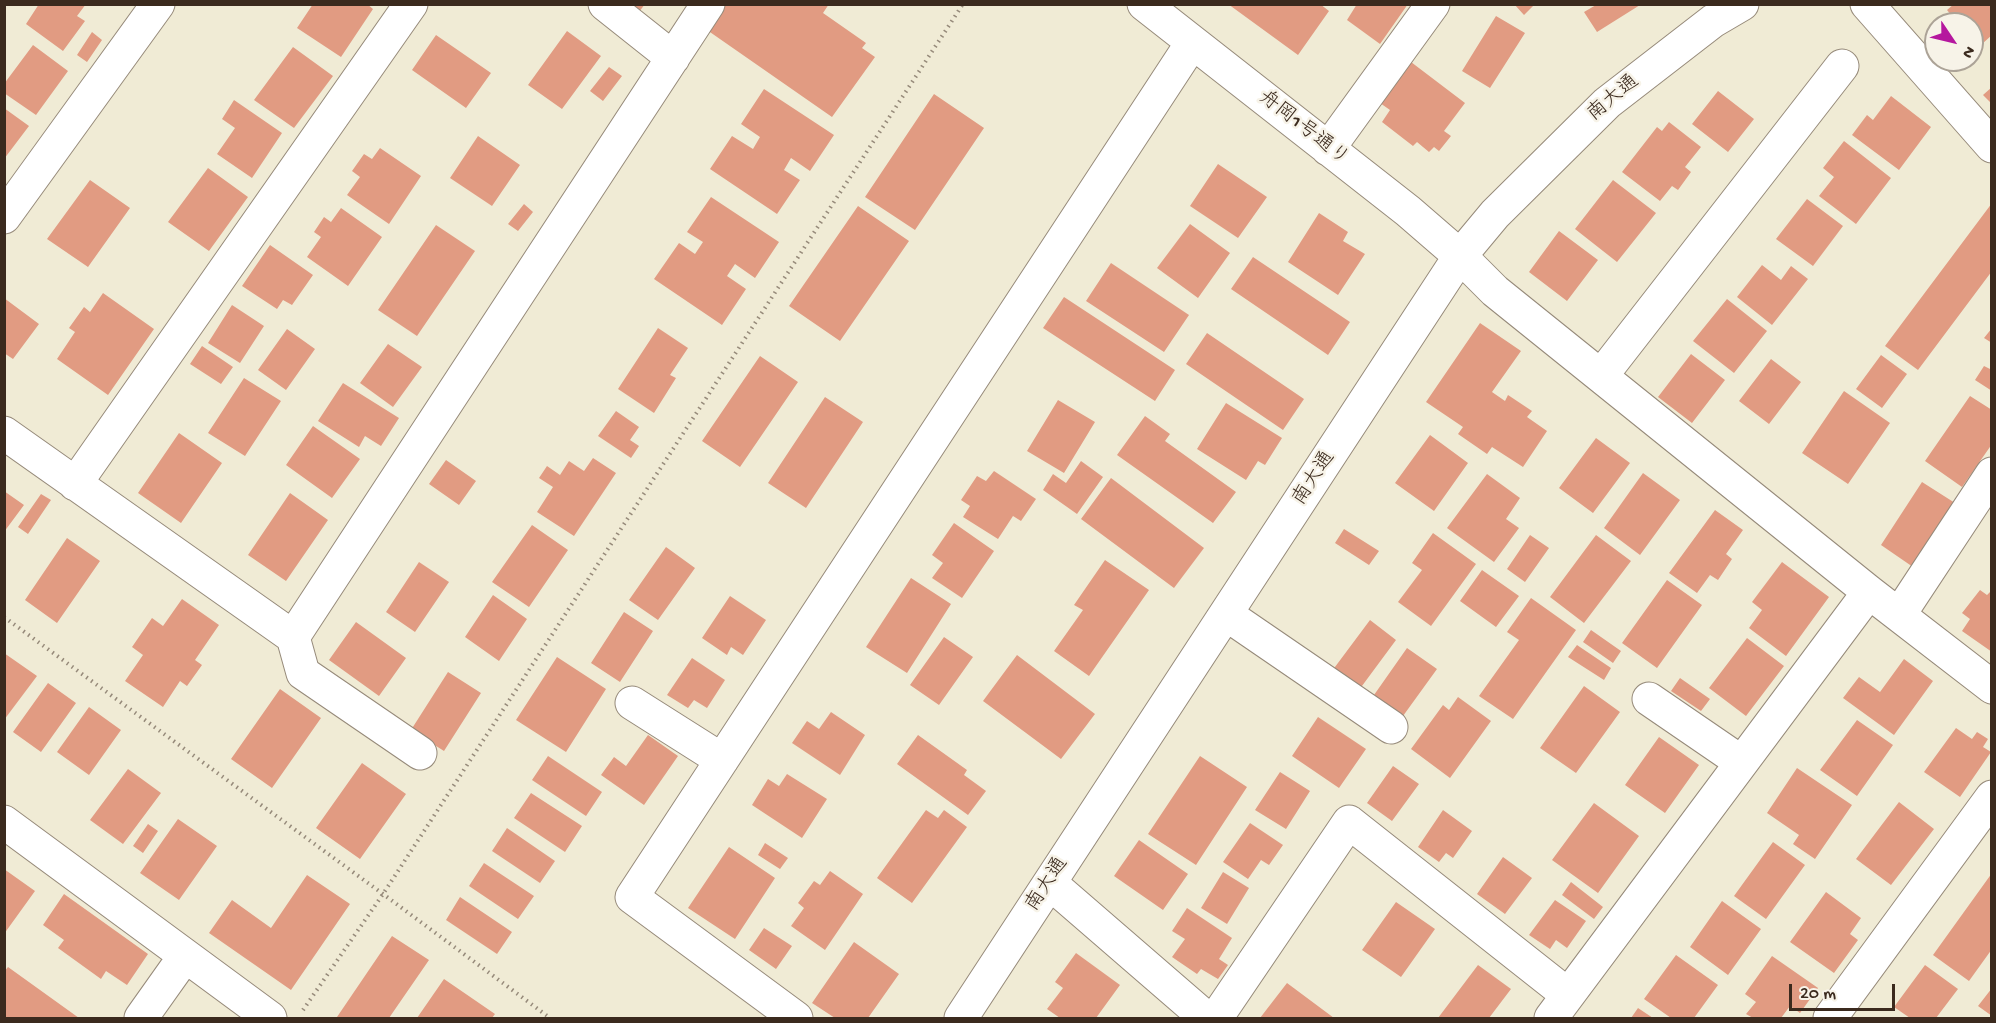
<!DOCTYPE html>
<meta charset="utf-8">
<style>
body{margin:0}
#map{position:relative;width:1996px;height:1023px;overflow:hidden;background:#f0ebd5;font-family:"Gochi Hand",sans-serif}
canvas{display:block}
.frame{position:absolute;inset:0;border:6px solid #3b2a1e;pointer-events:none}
.north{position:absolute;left:1924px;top:12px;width:60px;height:60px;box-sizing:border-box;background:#f7f3e8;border:2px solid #aca397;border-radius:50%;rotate:125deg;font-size:16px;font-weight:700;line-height:24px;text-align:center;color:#3b2a1e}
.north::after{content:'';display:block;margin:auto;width:21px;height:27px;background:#b5179e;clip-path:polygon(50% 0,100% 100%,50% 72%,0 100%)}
.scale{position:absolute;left:1789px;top:984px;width:106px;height:27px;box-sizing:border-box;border:3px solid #3b2a1e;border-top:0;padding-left:8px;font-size:18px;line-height:21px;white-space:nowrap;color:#3b2a1e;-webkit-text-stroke:4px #f7f3e8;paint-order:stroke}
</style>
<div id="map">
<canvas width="1996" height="1023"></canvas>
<div class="frame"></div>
<div class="north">N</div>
<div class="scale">20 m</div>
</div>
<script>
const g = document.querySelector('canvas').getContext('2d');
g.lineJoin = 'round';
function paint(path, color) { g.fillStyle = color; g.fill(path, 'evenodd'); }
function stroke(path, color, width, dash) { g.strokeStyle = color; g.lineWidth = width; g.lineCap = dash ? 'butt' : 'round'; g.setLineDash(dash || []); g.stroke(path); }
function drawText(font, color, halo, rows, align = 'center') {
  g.font = font + ' "Gochi Hand","Klee One",sans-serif'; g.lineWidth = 5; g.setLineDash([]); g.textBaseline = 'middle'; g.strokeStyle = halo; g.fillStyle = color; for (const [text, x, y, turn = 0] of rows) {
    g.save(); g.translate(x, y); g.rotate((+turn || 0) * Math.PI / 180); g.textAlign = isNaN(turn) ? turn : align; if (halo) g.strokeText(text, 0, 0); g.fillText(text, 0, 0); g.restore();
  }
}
const building = new Path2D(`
 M39,4h47l-9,12 8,5 -22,30 -37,-27z
 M313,4h54l6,5 -32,48 -44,-29z
 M629,4h16l-6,8z
 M725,4h104l-6,9 43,30 -4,5 13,9 -43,60 -125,-87z
 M1228,4h92l9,7 -31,44z
 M1357,4h51l-28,40 -33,-24z
 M1514,4h21l-11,11z
 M1954,4h38v31l-20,18v-29h-29l9,-8 -5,-6z
 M1596,5h44l-43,27 -13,-20z
 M1496,16l29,17 -35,55 -28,-17z
 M567,31l34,25 -39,53 -34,-24z
 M1936,31v17l-9,-10z
 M92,32l10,8 -15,22 -10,-7z
 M436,35l55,38 -25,35 -54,-38z
 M33,45l35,26 -32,44 -32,-22v-9z
 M293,47l40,29 -39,52 -40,-28z
 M1946,60h18l-10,9z
 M1411,62l54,41 -21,28 7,5 -12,15 -5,-4 -5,5 -12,-10 -4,4 -31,-24 8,-12 -10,-7z
 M609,67l13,9 -19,25 -13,-10z
 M1992,87v17l-9,-9z
 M764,89l70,46 -24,36 -19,-13 -7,12 16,10 -23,34 -67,-45 22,-33 21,13 7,-12 -19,-13z
 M1718,91l36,28 -26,33 -36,-28z
 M934,94l50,34 -69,102 -50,-33z
 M1891,96l40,31 -32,43 -47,-35 15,-20 6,5z
 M234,100l48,33 -30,45 -35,-24 18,-26 -13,-9z
 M4,108l25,18 -25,33z
 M1669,122l32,25 -16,20 6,5 -13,18 -6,-4 -12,15 -38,-29 35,-45 5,4z
 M478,136l42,29 -28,41 -42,-28z
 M1844,141l47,37 -35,46 -37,-28 15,-19 -11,-9z
 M380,148l41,28 -32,48 -42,-29 13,-18 -8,-6 12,-17 8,5z
 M1218,164l49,33 -29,41 -48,-32z
 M208,168l40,29 -39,54 -41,-29z
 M90,180l40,28 -42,59 -41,-28z
 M1613,180l43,33 -39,49 -42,-33z
 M711,197l68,45 -24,36 -20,-14 -8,12 19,13 -24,36 -68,-46 25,-36 16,11 8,-12 -16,-10z
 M1807,199l36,27 -30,40 -37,-27z
 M1992,203v68l-74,99 -33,-24z
 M524,204l9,8 -15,19 -10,-7z
 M858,206l51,35 -69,100 -51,-35z
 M341,208l41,29 -34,49 -41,-29 14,-20 -7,-5 10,-15 7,5z
 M1319,213l29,19 -5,9 22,13 -27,41 -50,-33z
 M1190,224l40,29 -32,45 -41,-30z
 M436,225l39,26 -58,85 -39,-26z
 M1559,231l39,29 -31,41 -38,-29z
 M270,245l43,30 -21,30 -9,-5 -6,9 -35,-23z
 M1253,257l97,65 -22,33 -97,-66z
 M1111,263l78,52 -25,37 -78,-51z
 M1762,265l19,15 10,-14 17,13 -36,46 -35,-28z
 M103,293l51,36 -46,66 -51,-36 18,-27 -6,-4 15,-21 6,5z
 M1064,297l111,73 -20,31 -112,-73z
 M4,298l35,26 -26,35 -9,-6z
 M1727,299l40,32 -33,42 -41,-32z
 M232,305l32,21 -24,37 -32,-20z
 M1480,323l41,28 -29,41 13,9 3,-6 24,16 -5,6 20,14 -24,36 -31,-20 -5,7 -29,-20 5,-7 -37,-25z
 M658,328l30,20 -18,27 6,3 -22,35 -36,-24z
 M1992,328v15l-8,-5z
 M287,329l28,20 -29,41 -28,-20z
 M1207,333l97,66 -21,31 -97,-66z
 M388,344l34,23 -29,40 -33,-24z
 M202,346l31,21 -12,17 -31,-20z
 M1691,354l34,26 -33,43 -34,-26z
 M1881,355l26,19 -25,34 -26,-19z
 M760,356l38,26 -58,85 -38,-26z
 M1771,359l30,23 -32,42 -30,-23z
 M1984,366l8,4v21l-17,-11z
 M244,378l37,23 -36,55 -37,-23z
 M343,383l56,35 -18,28 -16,-10 -6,11 -41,-26z
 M1844,391l46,32 -42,61 -46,-31z
 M1970,396l22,14v34l-30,43 -37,-26z
 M825,397l38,25 -57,86 -38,-25z
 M1058,400l37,22 -31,51 -37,-22z
 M1226,403l56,35 -17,27 -7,-4 -12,19 -49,-31z
 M616,411l23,16 -9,13 9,6 -8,12 -33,-22z
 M1145,416l25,18 -5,7 71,51 -23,31 -96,-68z
 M313,426l47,33 -28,39 -46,-33z
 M179,433l43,30 -41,60 -43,-30z
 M1430,435l38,28 -34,48 -39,-28z
 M1596,438l34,25 -37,50 -34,-25z
 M593,458l23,15 -42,63 -37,-24 16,-25 -14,-9 8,-12 13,9 9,-14 15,10z
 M446,460l30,21 -17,24 -30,-21z
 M1081,461l22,16 -26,37 -34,-24 10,-16 13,9z
 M994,471l42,28 -15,22 -8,-5 -15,23 -35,-22 7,-11 -9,-6 16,-24 9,5z
 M1643,473l37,27 -40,55 -36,-27z
 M1487,474l33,24 -14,21 13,9 -25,34 -47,-34z
 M1111,478l93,70 -30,40 -93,-69z
 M1922,482l33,21 -42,64 -32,-22z
 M4,491l20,14 -20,27z
 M290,493l38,27 -42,61 -38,-26z
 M41,494l10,6 -23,34 -10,-7z
 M1715,510l28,20 -17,24 6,5 -14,21 -8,-5 -13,18 -28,-20z
 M954,523l40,28 -32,47 -30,-20 11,-15 -11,-8z
 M532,525l36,25 -39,57 -37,-25z
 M1344,529l35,22 -10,14 -34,-22z
 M1433,533l43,31 -45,62 -33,-24 24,-32 -10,-7z
 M1530,535l19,13 -24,34 -18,-13z
 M1596,535l35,26 -47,62 -34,-26z
 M67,538l33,23 -43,62 -32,-23z
 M666,547l29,21 -37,52 -29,-20z
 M1105,560l44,30 -60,86 -35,-25 29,-41 -9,-5z
 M419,562l30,20 -34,50 -29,-20z
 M1782,562l47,35 -43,59 -37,-28 13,-18 -10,-8z
 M1482,570l37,26 -23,31 -36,-26z
 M911,578l40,26 -44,69 -41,-26z
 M1667,580l35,25 -45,63 -35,-25z
 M1980,590l7,5 5,-5v62l-30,-21 8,-12 -8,-6z
 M493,595l34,24 -28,42 -34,-24z
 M730,596l36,24 -23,35 -12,-8 -4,8 -25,-17z
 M1531,598l45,32 -63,89 -34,-23 40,-56 -12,-8z
 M182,599l37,26 -24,35 7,5 -15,21 -7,-5 -17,26 -38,-26 18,-26 -11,-8 20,-29 11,8z
 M624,612l29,19 -33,51 -29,-19z
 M1370,620l26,20 -37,50 -27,-19z
 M356,622l50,36 -27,38 -50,-36z
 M1591,630l30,21 -8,12 -30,-21z
 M944,637l29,20 -34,48 -29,-20z
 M1747,638l37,28 -38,50 -37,-28z
 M1577,645l34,23 -7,12 -36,-23z
 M1407,648l30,21 -34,47 -29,-21z
 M4,653l33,23 -33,44z
 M1017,655l78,59 -34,45 -78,-58z
 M557,657l49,32 -40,63 -50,-32z
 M692,658l33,22 -18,28 -13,-8 -6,8 -21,-13z
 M1904,659l29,22 -39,54 -51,-37 16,-21 21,15z
 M448,672l33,21 -37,58 -33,-21z
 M1680,678l30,21 -9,12 -30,-20z
 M48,683l28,20 -35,49 -28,-20z
 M1584,686l36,26 -44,61 -36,-25z
 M280,689l41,29 -49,70 -41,-29z
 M1458,697l33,24 -41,57 -39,-29 32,-44 6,5z
 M89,707l32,23 -32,45 -32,-23z
 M831,712l34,23 -25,40 -48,-32 15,-22 12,8z
 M1318,717l48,32 -27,39 -47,-32z
 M1857,720l36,25 -36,51 -37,-26z
 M1956,728l16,11 5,-7 11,7 -5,8 8,5 -31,45 -36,-25z
 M648,735l30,21 -34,49 -43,-30 13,-18 12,9z
 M918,735l49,35 -3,5 22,16 -18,24 -71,-51z
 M1659,737l40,28 -34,48 -40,-28z
 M548,756l54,36 -16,24 -54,-36z
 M1200,756l47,31 -51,78 -48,-31z
 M362,763l44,31 -46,65 -44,-31z
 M1393,766l26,18 -27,37 -25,-18z
 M1797,768l55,37 -37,54 -22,-15 6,-9 -32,-22z
 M128,769l33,24 -38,51 -33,-24z
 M1280,772l30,19 -24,38 -31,-19z
 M787,774l40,25 -25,39 -50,-33 16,-26 11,7z
 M531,793l51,33 -17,26 -51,-34z
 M1899,802l35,27 -43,56 -35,-26z
 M1594,803l45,33 -41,57 -46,-33z
 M926,810l12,8 6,-8 23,17 -55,76 -35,-25z
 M1443,810l29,21 -19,27 -7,-5 -7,9 -21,-15z
 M178,819l39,27 -38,54 -39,-27z
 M1250,823l33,22 -14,20 -8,-5 -13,19 -25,-17z
 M148,824l10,7 -15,22 -10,-7z
 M507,828l48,33 -15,22 -48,-32z
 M1139,840l49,34 -25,36 -49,-34z
 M1773,842l32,23 -39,54 -32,-23z
 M765,843l23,15 -8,11 -22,-14z
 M729,847l46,31 -40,61 -47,-31z
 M1503,857l29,21 -27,36 -28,-20z
 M484,863l50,33 -16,23 -49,-33z
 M4,869l31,22 -31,43z
 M830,871l33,23 -38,56 -34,-24 13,-18 -6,-5 16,-22 6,4z
 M1223,872l26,16 -22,36 -26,-16z
 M1992,873v76l-23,32 -36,-26z
 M307,875l43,29 -59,86 -82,-57 23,-33 39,28z
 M1571,882l32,25 -9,12 -32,-24z
 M1826,892l35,26 -11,16 8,6 -24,33 -44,-31z
 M64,894l84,60 -21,31 -21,-14 -5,8 -43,-31 6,-8 -21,-15z
 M460,897l52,35 -15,22 -51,-34z
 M1555,900l31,21 -19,27 -11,-8 -6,9 -21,-14z
 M1722,901l39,28 -33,46 -38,-28z
 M1396,902l39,27 -34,48 -39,-27z
 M1187,908l45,30 -13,21 9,6 -10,14 -17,-10 -4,5 -25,-17 13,-18 -13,-8z
 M764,928l28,18 -16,23 -27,-19z
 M392,936l37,24 -40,58h-49l-3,-1z
 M854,942l45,32 -31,44h-33l-23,-15z
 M1076,953l44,32 -24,33h-36l-13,-9 16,-21 -8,-6z
 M1676,955l42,30 -24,33h-23l-27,-19z
 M1772,956l46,32 -18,25 -10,-7 -9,12h-28l-7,-4 10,-12 -11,-8z
 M1478,965l33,24 -22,29h-51z
 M1925,965l33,24 -22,29h-26l-16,-11z
 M8,967l71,51h-75v-46z
 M444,979l51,35 -3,4h-75z
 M1287,983l47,35h-74z
 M1992,988v28l-14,-10z
 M1638,1008l15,10h-22z`);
const path = new Path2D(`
 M4,617l379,277 167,124
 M303,1010l80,-116 580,-890`);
const minor = new Path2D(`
 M605,4l68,54
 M1144,4l264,207 52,45 35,35 374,301 123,95
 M1867,4l125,142
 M1328,149l105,-145
 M4,217l154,-213
 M1601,376l241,-310
 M4,433l289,204 415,-633
 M75,484l336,-480
 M1226,614l165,113
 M1899,615l93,-141
 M293,637l10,36 117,80
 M1649,699l92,63
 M632,703l90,57
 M4,822l266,196
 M1050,883l156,135
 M141,1018l44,-62
 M796,1018l-164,-121 560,-854
 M961,1018l499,-762 35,-42 112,-111 106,-82 29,-17
 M1216,1018l133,-196 219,173
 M1551,1018l318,-426
 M1830,1018l162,-221`);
const streetNames = [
 ["南大通",1614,99,-40],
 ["舟岡1号通り",1303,129,38],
 ["南大通",1315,479,-57],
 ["南大通",1048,885,-57]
];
paint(building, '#e19b82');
stroke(minor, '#968a7a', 35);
stroke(path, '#968a7a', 4, [1.5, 4.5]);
stroke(minor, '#fff', 33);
drawText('20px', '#3b2a1e', '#f7f3e8', streetNames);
</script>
